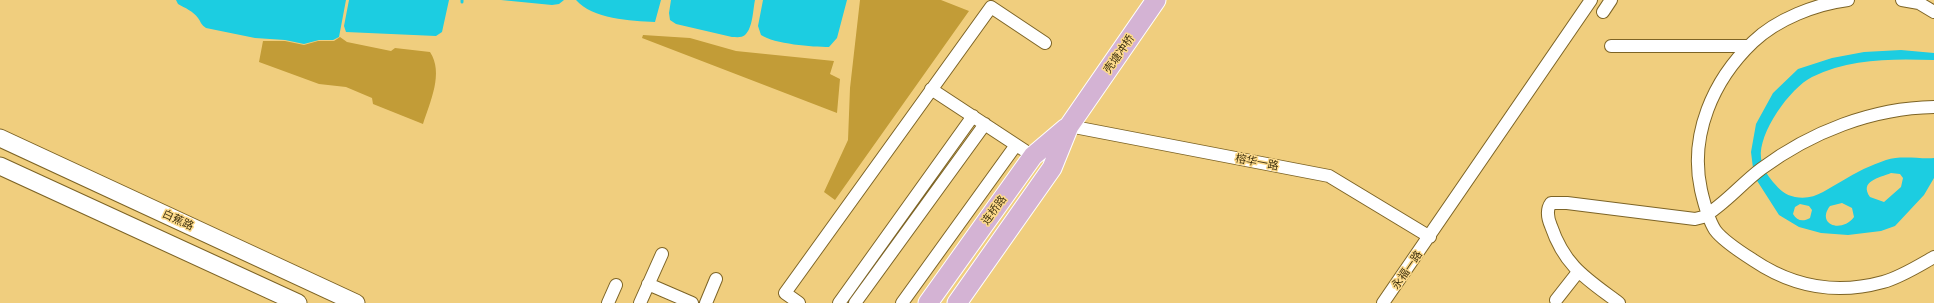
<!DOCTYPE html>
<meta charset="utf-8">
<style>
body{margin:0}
canvas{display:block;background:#f0ce7e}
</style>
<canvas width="1934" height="303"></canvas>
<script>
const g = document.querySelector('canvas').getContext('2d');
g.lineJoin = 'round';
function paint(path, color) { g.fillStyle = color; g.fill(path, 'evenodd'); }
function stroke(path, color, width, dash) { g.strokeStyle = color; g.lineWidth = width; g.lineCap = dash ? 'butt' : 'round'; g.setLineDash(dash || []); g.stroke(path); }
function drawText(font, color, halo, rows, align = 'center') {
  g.font = font + ' Commissioner,"Noto Sans SC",sans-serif'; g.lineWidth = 3; g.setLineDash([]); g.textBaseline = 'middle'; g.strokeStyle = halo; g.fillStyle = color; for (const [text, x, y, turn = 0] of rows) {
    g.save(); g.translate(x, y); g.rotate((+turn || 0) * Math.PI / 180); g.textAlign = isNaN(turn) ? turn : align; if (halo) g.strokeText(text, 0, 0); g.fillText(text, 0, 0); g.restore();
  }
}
const green = new Path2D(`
 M860,0h81l28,11 -134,189 -11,-8 24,-52 2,-52z
 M643,35l47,3 46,13 98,10 -4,13 10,5 -3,34 -195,-75z
 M340,37l7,5 44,9 4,-3 35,4c14,21 0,50 -7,72l-50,-20 -1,-6 -26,-11 -27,-3 -60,-22 4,-21h22l19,4 14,-4h16z`);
const water = new Path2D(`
 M176,0h170l-7,37 -6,3h-14l-15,4 -19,-4 -30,-2 -49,-10c-5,-3 -5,-6 -8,-10 -5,-7 -13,-10 -20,-14z
 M349,0h100l-7,32 -6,4 -90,-4 -2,-6z
 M501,0h63l-5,4 -7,1z
 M576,0h85l-6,22c-24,-1 -63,-3 -79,-22z
 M671,0h84c-2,9 -2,28 -10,35 -3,3 -9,2 -13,2l-56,-13 -6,-4 -1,-7z
 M763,0h84l-10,38 -8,9c-16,0 -55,-3 -68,-12l-3,-9z
 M1901,50l33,3v7c-42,-1 -83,-2 -122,17 -22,11 -54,56 -51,81 1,9 7,18 12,24 7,8 12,13 22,15 19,4 32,-8 47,-16 14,-9 29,-16 44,-21 15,-5 32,-1 48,-2v20l-10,17 -29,31 -14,5 -33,4 -27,-2 -22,-6 -20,-12 -25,-39 -3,-24 5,-28 17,-31 25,-24 34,-11 32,-6zM1891,173l9,1 3,4 -2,9 -17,15 -14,-5c-11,-16 9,-19 21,-24zM1842,203l10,5 2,9c-13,17 -38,7 -24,-11zM1800,204l9,2 3,4 -2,8c-7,4 -13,3 -17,-4l2,-7z`);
const stream = new Path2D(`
 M462,2v-2`);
const street = new Path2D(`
 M1848,0c-32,4 -71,19 -95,42 -40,38 -64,93 -52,148 3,13 7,29 14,40 8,11 27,23 38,30 40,27 83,35 130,22 18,-5 35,-16 51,-25
 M1902,0l17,3 15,9
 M1603,12l8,-12
 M1611,46h138
 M931,89l102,67
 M1069,126l260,50 101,61
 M648,284l44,19
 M1556,300l22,-28
 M608,303l8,-18
 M640,303l22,-49
 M706,303l10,-24
 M799,303l-14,-10 206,-286 54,36
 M839,303l134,-187
 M855,303l130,-179
 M902,303l114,-158
 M1383,303l208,-303
 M1619,303c-32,-24 -54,-36 -68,-77 -3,-7 -5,-16 0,-23h16l128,16 8,-2c21,-12 38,-33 58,-48 50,-37 111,-61 173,-62`);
const secondary = new Path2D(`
 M0,138l356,165
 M0,166l298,137`);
const primary = new Path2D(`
 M928,303l105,-147 33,-28
 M957,303l95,-135 17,-42 87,-126`);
const streetNames = [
 ["壳塘冲桥",1119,54,-55],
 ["榕华一路",1257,162,11],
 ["连桥路",994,210,-54],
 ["白蕉路",178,220,25],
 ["永福一路",1407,270,-55]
];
paint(green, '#c29c37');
paint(water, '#1ccde1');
stroke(stream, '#1ccde1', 3);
stroke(street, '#7d6426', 14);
stroke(secondary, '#7d6426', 19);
stroke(primary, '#fff', 21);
stroke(street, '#fff', 12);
stroke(secondary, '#fff', 17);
stroke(primary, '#d4b3d4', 19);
drawText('11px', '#433513', '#fedb8b', streetNames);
</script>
